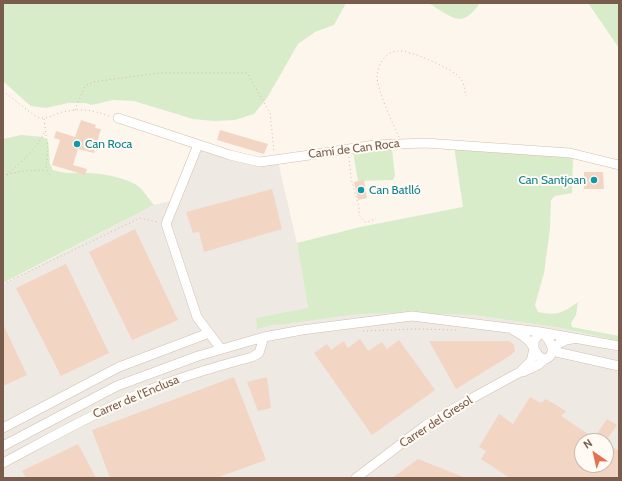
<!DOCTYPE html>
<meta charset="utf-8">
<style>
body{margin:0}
#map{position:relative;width:622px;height:481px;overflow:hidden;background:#fdf6ec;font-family:Cabin,sans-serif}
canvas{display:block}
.frame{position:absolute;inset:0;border:4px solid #7a5c4d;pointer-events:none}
.north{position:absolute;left:574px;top:433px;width:40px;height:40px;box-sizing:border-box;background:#fffaf3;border:1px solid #cabbb1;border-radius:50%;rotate:326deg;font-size:11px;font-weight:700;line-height:16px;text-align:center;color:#7a5c4d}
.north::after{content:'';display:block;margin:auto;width:14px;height:18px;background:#e76f51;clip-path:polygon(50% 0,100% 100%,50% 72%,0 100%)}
</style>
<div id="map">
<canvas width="622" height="481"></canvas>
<div class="frame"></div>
<div class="north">N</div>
</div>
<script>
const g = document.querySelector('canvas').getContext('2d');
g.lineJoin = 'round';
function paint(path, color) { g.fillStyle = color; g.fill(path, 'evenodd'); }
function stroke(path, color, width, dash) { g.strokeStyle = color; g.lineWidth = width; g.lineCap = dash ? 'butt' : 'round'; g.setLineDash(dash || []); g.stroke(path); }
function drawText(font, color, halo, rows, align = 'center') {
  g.font = font + ' Cabin,sans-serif'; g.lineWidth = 4; g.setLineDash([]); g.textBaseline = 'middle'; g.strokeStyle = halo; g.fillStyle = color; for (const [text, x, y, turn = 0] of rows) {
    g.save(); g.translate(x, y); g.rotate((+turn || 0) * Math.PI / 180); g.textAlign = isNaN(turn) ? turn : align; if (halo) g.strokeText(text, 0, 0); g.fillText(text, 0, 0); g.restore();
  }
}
const industrial = new Path2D(`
 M192,147l86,15 19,81 13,77 41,-5 37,-2 86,2 87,13 58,13v137h-616v-194l151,-79 20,-5zM582,441h24v24h-24z`);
const green = new Path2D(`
 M3,3h343l-12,22 -19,7 -17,12 -31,54 -13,16 -19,6 -21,1 -21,-2 -59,-18 -21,-1 -21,5 -7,-2h-17l-22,5 -8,-1 -7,-1 -6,-5 -22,-20z
 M428,3h52c-20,28 -28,13 -52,0z
 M588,3h31v45z
 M21,135l22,2 5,4 2,23 3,6c11,4 22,3 34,3 14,0 40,5 51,13 6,5 11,13 16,19l-151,78v-144z
 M454,146l119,11 -1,36 -17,3 -4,4 -1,28 -6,45 -9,32 3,7c20,4 24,1 40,-10l-2,13 -5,8 1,4 47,9v5l-58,-13 -87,-13 -86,-2 -37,2 -74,10 -2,-1 -18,5 -1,-11 52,-10 -11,-65 63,-16 103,-20z
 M392,149l3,27 -2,4 -35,1 -5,-29z`);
const building = new Path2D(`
 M81,120l15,5 -1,3 6,1 -7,24 -16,-4 -5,16 14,4 -2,6 -33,-10 8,-25 -6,-2 2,-7 19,6z
 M220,130l48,14 -4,10 -47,-14z
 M584,172h19l1,17h-20z
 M364,180l3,18 -9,2 -4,-18z
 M272,189l10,40 -78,23 -5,-20 -6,1 -7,-21z
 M135,229l43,91 -46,20 -43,-88z
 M66,264l43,89 -48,23 -45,-88z
 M3,324l24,51 -24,11z
 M360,339l8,12 14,-9 5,7 12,-9 36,50 -63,45 -58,-82 13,-9 4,6 13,-9 4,7z
 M429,341h80l5,4 1,6 -4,4 -55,34z
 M234,377l32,83 -50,18h-106l-18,-48z
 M267,377l4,31 -13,3 -11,-29z
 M530,397l11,6 5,-4 20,12 -5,5 33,22 13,-19 10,6 -11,16h-24v24h24v-22l13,8v23l-3,4h-106l-29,-19 5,-8 -7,-4 20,-33 14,10z
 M78,444l18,34h-70l-4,-7z
 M418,459l48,19h-74z`);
const path = new Path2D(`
 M3,91l32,25c10,5 15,0 24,-3 5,-2 10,-2 16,-3 12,-1 23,2 34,6
 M75,110l10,-24 8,-4 66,-9h88l23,40 4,38
 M44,119l4,31 -2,18 4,7
 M399,137c-7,-15 -22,-47 -22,-61 1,-11 8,-24 20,-25 11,-2 57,18 64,28 3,5 4,11 5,17
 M349,157l2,21 8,29v8l6,7 6,-1 5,-3
 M6,175c14,-12 31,-26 39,-44
 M3,176l19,-5 24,-1
 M3,284l137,-66 18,4
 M363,331l53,-2 40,1`);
const minor = new Path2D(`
 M118,118l112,37 30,7 64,-9 50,-8 51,-2 145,10 49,12
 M198,145l-32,79 31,93 24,32
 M572,339c-9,1 -15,4 -20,12l67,15
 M523,372l15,-7 7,-6
 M3,428l116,-61 90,-34
 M3,446l114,-60 81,-30 66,-19 38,-7 110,-14 128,16 79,14
 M3,463c45,-24 89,-49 136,-69 37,-16 75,-27 113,-37l7,-4 5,-16
 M356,478l70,-53 41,-24 53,-29 11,-11 3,-12v-8l6,-9c9,5 19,21 6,27 -10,0 -11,-12 -17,-18 -5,-5 -11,-8 -16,-11`);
const markers = [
 [77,144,4,"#0f9aa8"],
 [594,180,4,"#0f9aa8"],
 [361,190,4,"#0f9aa8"]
];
const cultureNames = [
 ["Can Roca",85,144],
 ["Can Santjoan",586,180,"right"],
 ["Can Batlló",369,190]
];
const streetNames = [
 ["Camí de Can Roca",354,149,-7],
 ["Carrer de l'Enclusa",136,397,-23],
 ["Carrer del Gresol",436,422,-33]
];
paint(industrial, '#efe9e4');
paint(green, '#d8ecc9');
paint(building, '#f3d5c3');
stroke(minor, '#d1beb0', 10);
stroke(path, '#d9b8a5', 1, [1, 3]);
stroke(minor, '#fff', 9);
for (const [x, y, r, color] of markers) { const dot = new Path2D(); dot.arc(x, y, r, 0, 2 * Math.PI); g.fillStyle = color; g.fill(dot); stroke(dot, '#fffaf3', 1.5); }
drawText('12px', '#0d838f', '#fffaf3', cultureNames, 'left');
drawText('12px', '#7a5c4d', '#fffaf3', streetNames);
</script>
